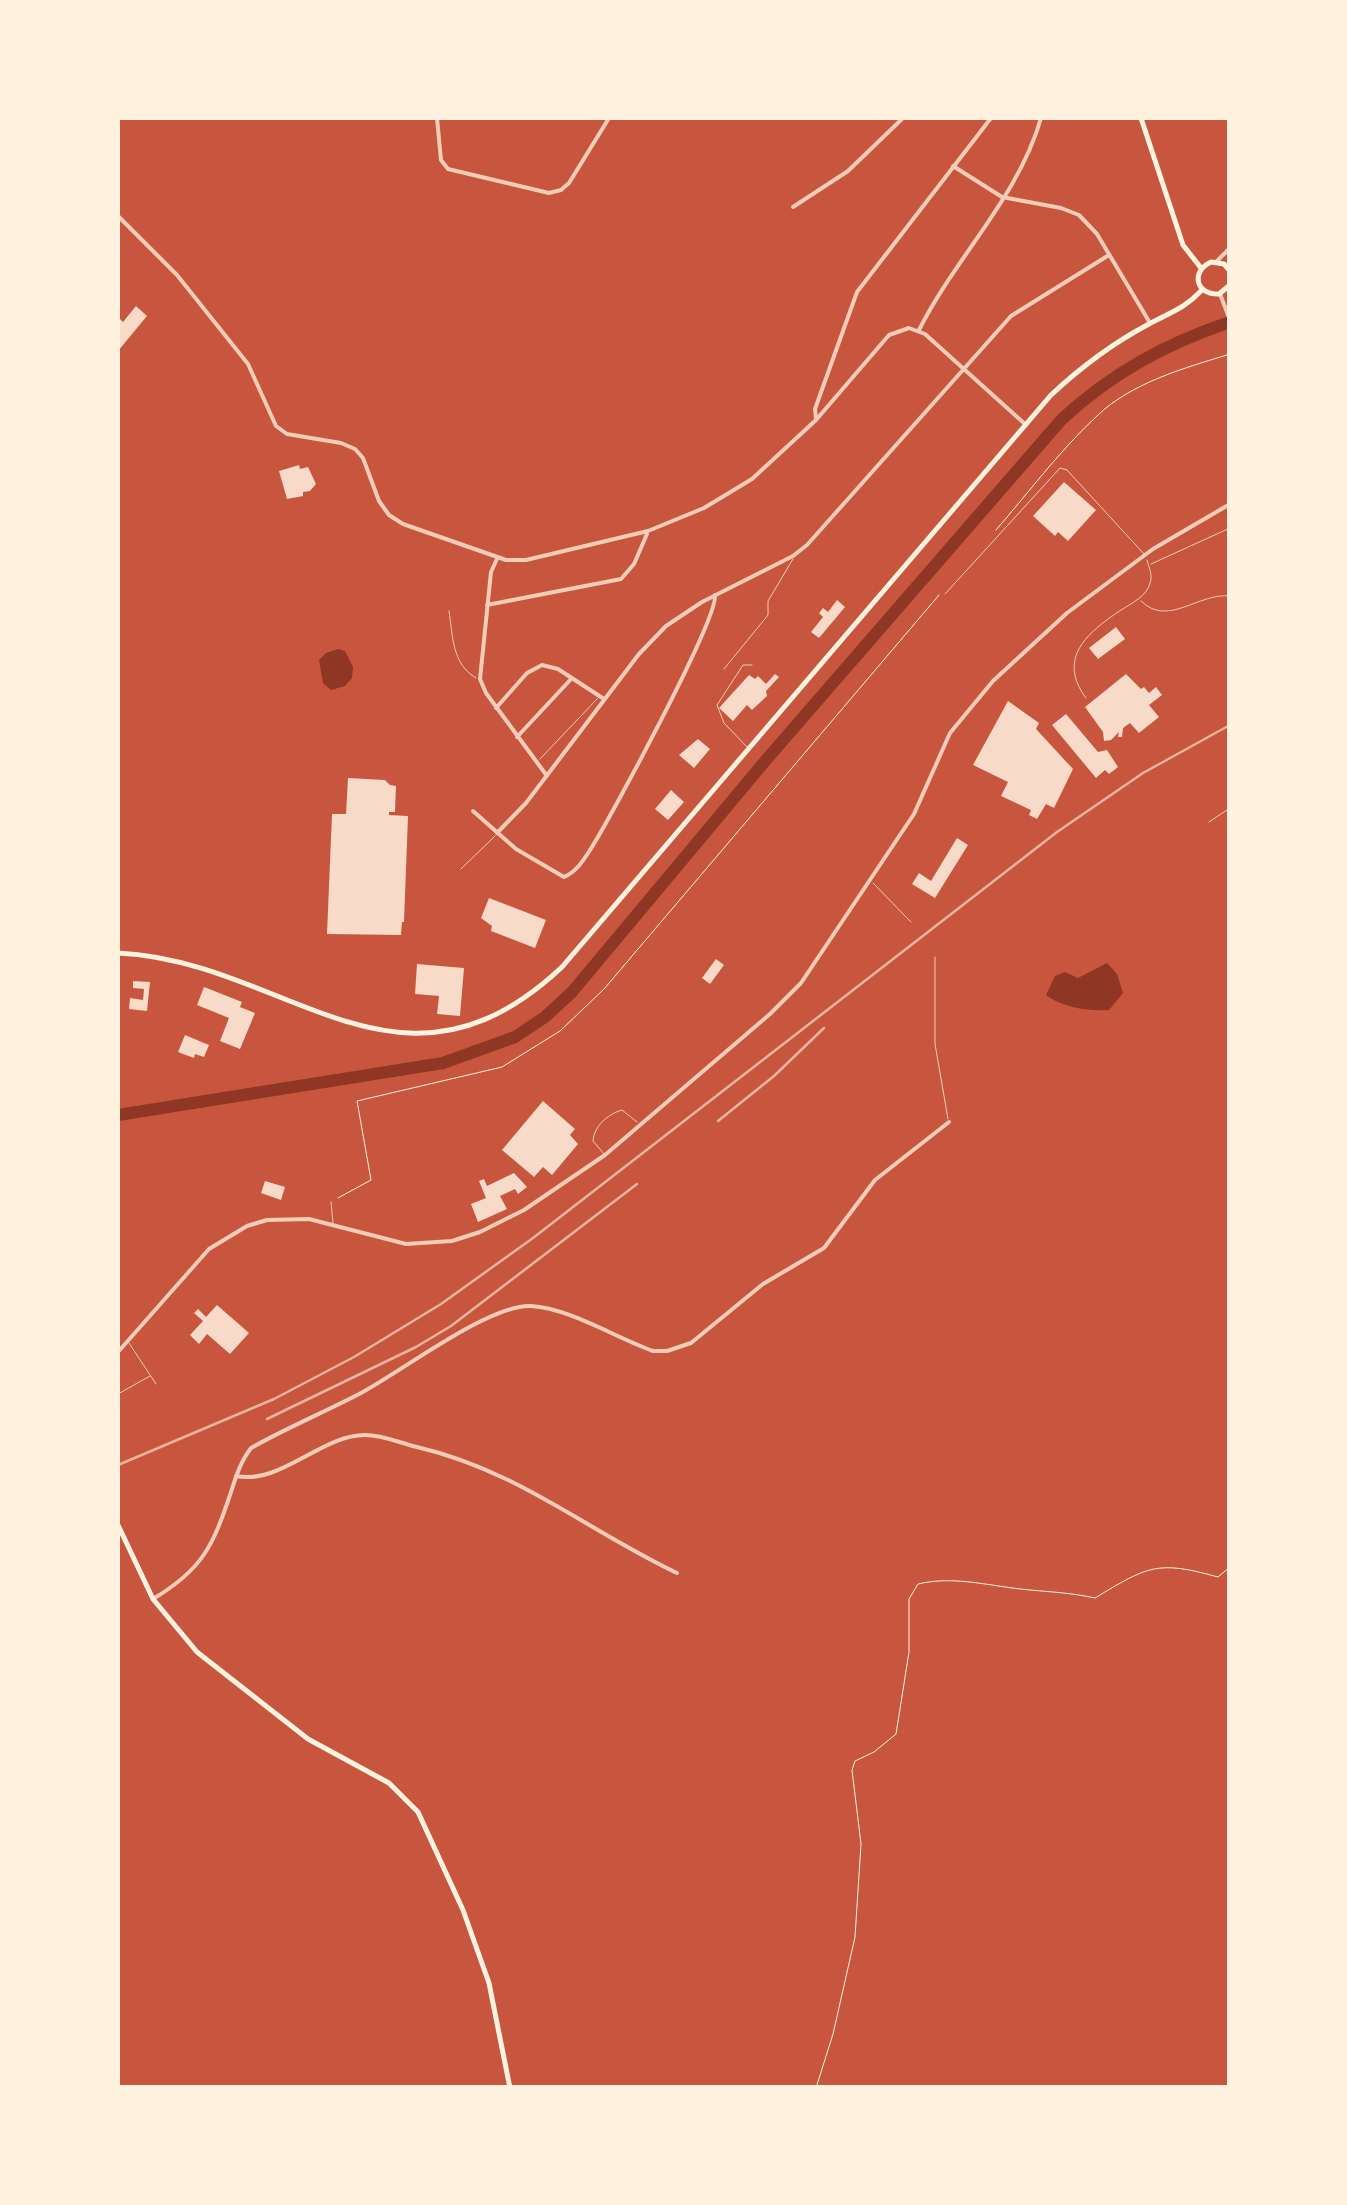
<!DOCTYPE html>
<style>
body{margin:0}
#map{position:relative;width:1347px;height:2205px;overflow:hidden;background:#c8553d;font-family:Inter,sans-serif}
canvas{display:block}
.frame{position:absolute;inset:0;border:120px solid #fff3e0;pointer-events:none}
</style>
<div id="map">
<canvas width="1347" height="2205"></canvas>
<div class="frame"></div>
</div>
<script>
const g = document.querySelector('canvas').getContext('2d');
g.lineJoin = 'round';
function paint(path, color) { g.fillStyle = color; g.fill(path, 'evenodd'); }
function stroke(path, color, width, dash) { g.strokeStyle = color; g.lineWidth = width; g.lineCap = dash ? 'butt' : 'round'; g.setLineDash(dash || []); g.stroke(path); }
const water = new Path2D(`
 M338,649l7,2 8,16 -1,11 -7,8 -14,4 -8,-7 -4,-23 7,-7z
 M1107,963l10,11 6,19 -14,17c-20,1 -46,-2 -63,-15l9,-19 10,-4 13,6z`);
const river = new Path2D(`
 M118,1115l325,-52 72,-26 30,-20 27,-25 194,-232 296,-341c50,-46 103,-75 168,-97`);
const building = new Path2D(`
 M136,306l11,10 -29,35v-34l5,5z
 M299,465l1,4 8,-2 8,17 -6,7 -7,1v4l-16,3 -8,-28z
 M1064,482l32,28 -28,31 -10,-9 -3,4 -22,-20z
 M837,600l8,7 -26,31 -8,-6 12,-15 -4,-4 4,-5 5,4z
 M1116,627l9,12 -27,20 -9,-11z
 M775,674l4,3 -13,14 1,5 -15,14 -5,-5 -14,16 -14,-13 30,-33 6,4 3,-3 8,8z
 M1126,674l15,15 3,-2 5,6 7,-6 6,8 -13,10 10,12 -20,16 -9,-10 -7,5 -1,9h-4l1,-5 -8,8 -7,1 -1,-9 -18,-25z
 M1008,701l31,22 -3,6 37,40 -19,39 -8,-4 -9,15 -8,-4 2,-5 -30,-14 7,-14 -35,-17z
 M1066,714l32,38 9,-2 11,17 -9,7 -4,-4 -9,8 -44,-53z
 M698,739l12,10 -16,19 -15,-13z
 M348,778l37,2 5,5 6,1 -1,26h-6v3l19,1 -4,106h-2l-1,13 -74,-1 5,-120h14z
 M671,790l13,12 -16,18 -13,-11z
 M957,838l11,7 -33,53 -23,-14 7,-11 12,8z
 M489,898l57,22 -11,28 -44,-17 1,-5 -11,-8z
 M716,959l8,6 -14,19 -8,-6z
 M417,964l47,4 -4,48 -23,-2 2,-18 -24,-2z
 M133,981l17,1 -3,29 -18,-2 1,-11 13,2 1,-11 -11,-1z
 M204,987l38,15 -2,5 15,6 -15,36 -20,-8 9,-23 -32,-13z
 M185,1035l24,10 -5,12 -9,-3 -1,4 -16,-6z
 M543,1101l32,28 -5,6 8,9 -26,31 -9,-8 -9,10 -32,-27z
 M514,1173l13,14 -9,7 -3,-5 -15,7 7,13 -29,13 -7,-18 15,-6 -7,-17 5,-2 3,7z
 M265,1181l20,6 -4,13 -20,-7z
 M217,1305l32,28 -19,21 -23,-20 -8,10 -9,-9 13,-14 -9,-8 4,-4 8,8z`);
const path = new Path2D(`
 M996,530c33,-38 65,-81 102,-115 35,-33 87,-47 132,-61
 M338,1198l33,-18 -14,-79 145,-34 58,-36 44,-42 335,-394
 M816,2088l17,-54 22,-97 6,-93 -9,-74 3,-9 19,-9 22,-18 13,-82v-53l9,-15c37,-9 75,3 112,6 22,2 42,3 65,8 53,-32 62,-38 123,-21l12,-10`);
const service = new Path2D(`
 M1151,564l79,-36
 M945,594l115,-126 7,2 77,84
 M1141,601c27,27 58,-9 89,-5
 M449,611c4,26 3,53 27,67
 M724,669l44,-54v-14l25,-42
 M1086,698c-30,-40 2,-66 35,-88 11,-7 26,-14 29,-27 3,-8 -1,-15 -3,-23
 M747,747l-23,-24 -7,-18 26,-40h9
 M540,759l58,-61
 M1209,822l21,-14
 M461,869l34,-33
 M873,883l38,39
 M935,957v87l13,75
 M604,1154l-11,-13c1,-15 15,-27 29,-31l15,12
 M331,1202l2,21
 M129,1343l27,41
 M118,1394l32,-18`);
const minor = new Path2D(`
 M437,118l4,42 7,9 101,24 12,-3 8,-7 40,-65
 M953,166l49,31 59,11 18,7 18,19 53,89
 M793,207l55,-36 55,-53
 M118,216l59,59 71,89 28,62 11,8 54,9 14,6 8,9 16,43 10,14 14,9 103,36h20l122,-29 56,-23 48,-29 64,-59 73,-85 20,-7 16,6 101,91
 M1216,262l14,-14
 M919,330c36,-72 100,-134 122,-212
 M816,419l-1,-10 42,-117 134,-174
 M497,559l-6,13 -11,107 6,14 61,83
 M487,605l134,-26 13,-15 13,-30
 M496,708l31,-35 15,-8 16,4 46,30
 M517,737l55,-59
 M473,811l43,38 48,28c12,-5 19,-16 26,-27 20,-31 128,-231 125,-255
 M497,833l29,-30 113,-149 27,-28 36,-24 91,-46 14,-11 204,-229 98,-61
 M236,1476c45,9 85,-41 129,-41 18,0 35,8 52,12 102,24 168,82 260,126
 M153,1599c50,-30 60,-53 78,-107 5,-16 10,-31 20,-44 35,-20 74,-36 110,-55 40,-21 128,-89 170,-87 38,2 85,32 122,45h14l24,-8 72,-59 61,-36 51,-68 74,-58`);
const tertiary = new Path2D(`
 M1220,294l10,26
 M118,1352l91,-103 38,-23 20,-6 42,-1 97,25 46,-3 28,-9 44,-22 81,-55 165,-141 31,-31 113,-169 36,-81 43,-52 74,-68 86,-64 77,-45`);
const secondary = new Path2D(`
 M1141,118l42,127 18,23
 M1230,271l-6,-7 -13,-2c-21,10 -15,33 8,32l11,-9
 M118,953c170,8 281,167 444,14l489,-572c30,-28 62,-52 98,-71 22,-12 35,-15 53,-34
 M118,1525l35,74 44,53 111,87 81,44 29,29 45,98 26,73 21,105`);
const rail = new Path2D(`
 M718,1121l56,-45 50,-48
 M267,1419l149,-72 35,-21 186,-142
 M118,1465l156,-66 80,-42 87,-53 92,-66 524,-406 86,-59 87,-48`);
paint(water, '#8f3625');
stroke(river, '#8f3625', 12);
paint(building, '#f7dbc8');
stroke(path, '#fff3e0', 1);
stroke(service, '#f1ccb7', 1);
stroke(minor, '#f1ccb7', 4);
stroke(tertiary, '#f1ccb7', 4);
stroke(secondary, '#fff3e0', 5);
stroke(rail, '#e9b49f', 2.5);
</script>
